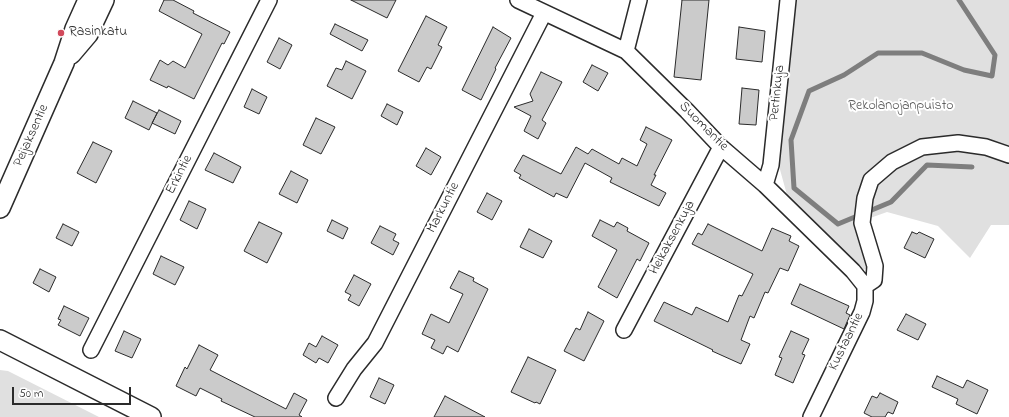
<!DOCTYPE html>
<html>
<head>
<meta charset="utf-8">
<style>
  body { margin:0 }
  #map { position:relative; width:1009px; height:417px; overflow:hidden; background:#fff; font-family:"Indie Flower",sans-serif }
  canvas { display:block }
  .scale { position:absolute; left:12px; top:387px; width:119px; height:18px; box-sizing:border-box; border:2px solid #2b2b2b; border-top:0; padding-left:5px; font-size:12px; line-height:14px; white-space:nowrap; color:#2b2b2b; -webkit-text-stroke:3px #fff; paint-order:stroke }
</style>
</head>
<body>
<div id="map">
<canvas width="1009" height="417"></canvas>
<div class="scale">50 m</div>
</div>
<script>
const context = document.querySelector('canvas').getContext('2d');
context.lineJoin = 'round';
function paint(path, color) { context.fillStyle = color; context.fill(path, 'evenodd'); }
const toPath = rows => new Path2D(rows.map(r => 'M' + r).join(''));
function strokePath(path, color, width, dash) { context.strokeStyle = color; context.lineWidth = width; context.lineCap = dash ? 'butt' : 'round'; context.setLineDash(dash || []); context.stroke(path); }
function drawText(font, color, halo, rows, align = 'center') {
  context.font = font + ' "Indie Flower",sans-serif'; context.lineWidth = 4; context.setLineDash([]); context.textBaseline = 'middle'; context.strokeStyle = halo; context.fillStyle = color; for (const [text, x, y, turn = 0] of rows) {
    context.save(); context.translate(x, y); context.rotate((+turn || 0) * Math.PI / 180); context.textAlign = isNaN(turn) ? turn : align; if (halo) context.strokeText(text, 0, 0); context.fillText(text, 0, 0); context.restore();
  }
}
paint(toPath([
  [793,0,1009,0,1009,225,991,225,970,258,938,226,887,212,859,222,870,267,863,270,787,195,779,166],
  [0,370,8,371,99,417,0,417]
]), '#e0e0e0');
strokePath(toPath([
  [959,0,995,55,992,76,964,70,922,53,878,53,844,75,809,91,791,140,794,188,838,224,891,202,927,165,972,167]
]), '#7e7e7e', 5);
const building = toPath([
  [164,0,173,0,194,11,193,13,230,32,224,44,222,43,194,99,168,86,167,88,150,80,160,60,168,65,173,61,185,68,202,34,159,11,164,0],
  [351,0,396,0,387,18,351,0],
  [682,0,709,0,701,80,674,77,682,0],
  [426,16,447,27,438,45,442,47,431,69,427,67,419,82,398,71,426,16],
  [335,24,368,40,362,51,330,34,335,24],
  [493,27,511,38,495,68,496,69,481,100,462,90,493,27],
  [739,27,765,31,762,62,736,59,739,27],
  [279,38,292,45,280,69,267,62,279,38],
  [346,61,366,71,352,99,327,86,336,68,342,70,346,61],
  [592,65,608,73,598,91,583,82,592,65],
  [541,72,562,82,542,120,546,123,538,139,524,131,531,116,514,107,533,101,530,94,541,72],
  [742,88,759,90,756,125,739,124,742,88],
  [252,89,267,97,259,114,244,107,252,89],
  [133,101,157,113,149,130,125,118,133,101],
  [387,104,403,112,397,125,381,116,387,104],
  [159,110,181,121,175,134,152,123,159,110],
  [316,118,335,127,321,154,303,145,316,118],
  [646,127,672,140,654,175,656,175,651,185,666,193,659,206,610,182,612,178,585,163,567,198,556,193,554,197,519,178,521,175,514,171,523,155,561,174,576,147,588,154,592,149,619,164,622,158,637,166,647,144,640,140,646,127],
  [93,142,112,151,96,183,77,173,93,142],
  [426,148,441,157,431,175,416,166,426,148],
  [214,153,241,167,233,183,205,170,214,153],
  [291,171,308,180,297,203,279,194,291,171],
  [487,193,502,201,492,220,477,212,487,193],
  [189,201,206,209,197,229,180,220,189,201],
  [332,220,348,228,343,239,327,231,332,220],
  [600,220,614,227,617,222,628,228,627,231,649,243,640,261,637,259,617,298,598,287,617,250,592,236,600,220],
  [259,222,282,233,267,263,244,251,259,222],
  [63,224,79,232,72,246,56,238,63,224],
  [708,224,762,251,772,228,791,236,789,241,799,246,788,271,780,268,768,293,765,292,754,318,750,316,741,340,750,344,741,364,712,351,713,350,654,321,664,302,692,315,696,307,728,322,739,295,742,296,753,274,692,244,698,233,702,235,708,224],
  [380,226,396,234,393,240,399,243,393,255,371,243,380,226],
  [529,229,552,241,543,258,520,247,529,229],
  [912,232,917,234,919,232,934,239,925,258,904,248,912,232],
  [161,256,184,267,175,285,153,274,161,256],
  [40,269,56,277,49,292,33,283,40,269],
  [459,271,474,278,473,281,488,289,458,352,447,346,443,354,431,348,435,340,422,334,431,314,449,323,463,294,450,288,459,271],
  [354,275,371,284,359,306,348,300,351,295,345,292,354,275],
  [800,284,849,306,846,313,850,315,844,329,791,304,800,284],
  [64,306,89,318,80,336,58,325,61,320,58,319,64,306],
  [588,312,604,321,584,361,564,351,576,328,580,330,588,312],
  [906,314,926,324,918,340,897,330,906,314],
  [124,331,141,339,132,358,115,351,124,331],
  [791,331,809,339,802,354,805,355,793,383,775,375,782,358,779,357,791,331],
  [322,336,338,345,328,363,319,358,316,363,303,355,309,343,316,347,322,336],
  [199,345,218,355,210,370,286,409,294,393,307,400,299,415,302,417,255,417,221,401,222,399,200,388,196,396,176,386,185,367,187,369,199,345],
  [528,357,556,370,540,404,536,402,535,403,511,392,528,357],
  [937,376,963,388,967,380,988,390,977,414,956,404,958,399,932,387,937,376],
  [379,378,394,385,385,404,370,397,379,378],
  [880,393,898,402,893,414,888,412,885,417,872,417,864,413,872,396,877,398,880,393],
  [445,396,485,417,434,417,445,396]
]);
paint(building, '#cbcbcb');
strokePath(building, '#2b2b2b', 1);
const minor = toPath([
  [518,0,626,51,687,111,721,147,765,185,853,271,865,286],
  [626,51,639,0],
  [765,185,771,165,788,0],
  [865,286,874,280,875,266,862,223,865,198,871,180,892,162,922,147,958,143,986,147,1009,155],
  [624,330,721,147],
  [91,350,269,0],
  [336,398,354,369,375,343,544,13],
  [811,417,862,312,865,301,865,286]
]);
const major = toPath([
  [71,54,88,34,104,0],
  [0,208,64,63,75,29,88,0],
  [0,340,151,417]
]);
strokePath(minor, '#2b2b2b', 18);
strokePath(major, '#2b2b2b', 22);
strokePath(minor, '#fff', 15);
strokePath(major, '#fff', 19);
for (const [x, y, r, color] of [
  [61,33,4,"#d1495b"]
]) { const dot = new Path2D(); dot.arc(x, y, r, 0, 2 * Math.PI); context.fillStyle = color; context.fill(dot); strokePath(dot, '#fff', 1.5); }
drawText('14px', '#2b2b2b', '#fff', [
  ["Rasinkatu",69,33]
], 'left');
drawText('14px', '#2b2b2b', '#fff', [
  ["Pertinkuja",778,93,-84],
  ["Suomantie",703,127,45],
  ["Peijaksentie",32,136,-66],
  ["Erkintie",180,175,-63],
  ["Markuntie",444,208,-63],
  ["Heikaksenkuja",673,238,-62],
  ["Kustaantie",847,342,-64]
]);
drawText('14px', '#585858', '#fff', [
  ["Rekolanojanpuisto",901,107]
]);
</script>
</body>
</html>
